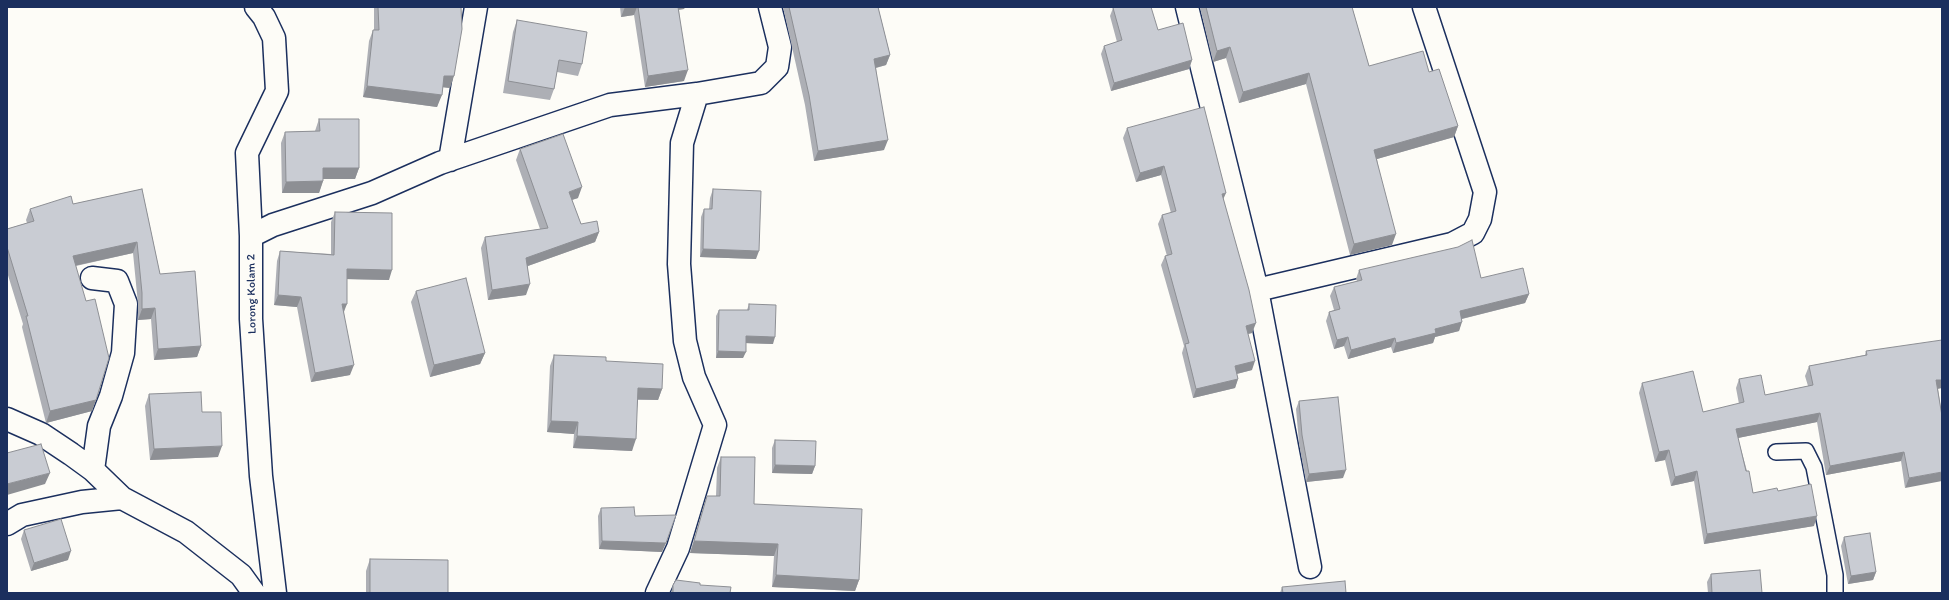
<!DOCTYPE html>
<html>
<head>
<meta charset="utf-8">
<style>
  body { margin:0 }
  #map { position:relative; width:1949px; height:600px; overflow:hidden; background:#fdfcf7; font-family:Itim,sans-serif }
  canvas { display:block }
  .frame { position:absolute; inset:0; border:8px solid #1b2f5e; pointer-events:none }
</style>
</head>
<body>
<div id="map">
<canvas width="1949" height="600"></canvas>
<div class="frame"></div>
</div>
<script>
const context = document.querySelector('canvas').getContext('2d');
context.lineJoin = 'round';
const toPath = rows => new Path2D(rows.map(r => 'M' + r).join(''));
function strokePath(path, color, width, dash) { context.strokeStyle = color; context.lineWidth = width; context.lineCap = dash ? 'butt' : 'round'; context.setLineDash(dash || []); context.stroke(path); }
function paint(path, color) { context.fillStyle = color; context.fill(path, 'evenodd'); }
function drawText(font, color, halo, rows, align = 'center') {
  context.font = font + ' Itim,sans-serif'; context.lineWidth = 4; context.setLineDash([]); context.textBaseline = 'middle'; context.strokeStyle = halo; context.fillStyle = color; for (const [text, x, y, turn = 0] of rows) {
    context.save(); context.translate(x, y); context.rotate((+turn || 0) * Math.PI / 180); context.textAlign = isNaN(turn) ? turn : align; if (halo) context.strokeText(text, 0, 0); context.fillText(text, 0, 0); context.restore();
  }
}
const lane = toPath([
  [1776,452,1806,451,1814,467,1835,575,1835,593]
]);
const street = toPath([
  [256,7,264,17,274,38,277,91,247,153,251,236,251,319,261,476,275,593],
  [1187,7,1257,290,1310,567],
  [450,160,476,7],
  [251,236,273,225,372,193,440,163,610,105,697,94],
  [92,278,117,281,126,304,123,353,111,396,99,426,93,470],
  [1257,290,1452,244,1473,233,1480,219,1485,192,1424,7],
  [7,419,41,434,71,454,93,470,122,498],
  [7,524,22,515,82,502,122,498,186,532,241,575,254,593],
  [657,593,678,548,715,425,694,377,685,341,679,264,682,143,697,94,761,83,777,67,780,47,770,7]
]);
strokePath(lane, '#1b2f5e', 18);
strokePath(street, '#1b2f5e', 25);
strokePath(lane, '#fdfcf7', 15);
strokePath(street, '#fdfcf7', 22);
paint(toPath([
  [374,7,461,7,450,88,443,87,437,107,363,97,369,41,373,30,374,30],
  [620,7,685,7,684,9,679,10,684,81,645,87,634,15,621,17],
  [783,7,878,7,890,55,886,65,876,68,884,150,814,161,805,105],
  [1200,7,1352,7,1369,66,1429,72,1458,126,1454,137,1377,159,1392,245,1350,255,1306,84,1239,103,1226,58,1213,62],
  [1113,8,1192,60,1189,69,1111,91,1101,54,1104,46,1117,42,1110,16],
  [517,20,582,64,578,76,557,72,554,89,550,100,503,93,513,32],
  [319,119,359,168,355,179,323,179,323,181,319,193,282,193,281,143,285,132,315,131],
  [1127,128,1223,200,1252,333,1248,334,1252,370,1237,374,1238,379,1235,388,1193,398,1182,353,1184,346,1161,265,1165,256,1167,256,1158,224,1162,215,1171,213,1161,175,1136,182,1123,138],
  [520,149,578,198,572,200,581,224,599,232,595,242,528,266,526,295,488,300,481,248,485,237,540,229,516,160],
  [142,189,160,274,201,346,197,357,154,360,151,319,138,320,138,304,133,253,76,266,96,400,92,411,46,423,22,327,23,324,7,272,7,229,27,223,26,220,30,209,73,204],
  [713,189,756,259,700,257,701,217,704,209,709,209,710,198],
  [335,212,389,280,347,279,344,313,350,375,311,382,297,307,274,305,277,261,280,251,331,254,331,222],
  [1359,270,1481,278,1529,294,1525,303,1462,319,1459,331,1435,337,1433,343,1393,353,1391,347,1348,359,1344,346,1334,349,1326,321,1329,312,1334,310,1330,296,1334,287,1357,281,1356,279],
  [416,291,485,353,480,364,430,377,411,302],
  [749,304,773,344,746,343,743,358,716,358,716,316,719,310,747,310],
  [1866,351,1938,389,1942,416,1905,488,1901,461,1826,475,1817,422,1738,438,1753,493,1778,491,1814,526,1704,544,1694,481,1671,486,1665,460,1655,462,1639,393,1642,383,1703,412,1739,404,1736,388,1739,379,1765,395,1808,386,1805,376,1809,366,1865,355],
  [554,355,606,361,662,389,658,400,638,400,632,451,573,448,574,434,547,432,550,366],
  [149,394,202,412,218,457,150,460,145,406],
  [1299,401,1343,478,1306,482,1299,443,1296,409],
  [775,440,815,466,812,474,772,473,772,448],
  [721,457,754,504,859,580,855,591,772,587,774,556,690,553,703,508,707,496,716,496,717,468],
  [601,508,635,516,662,552,599,549,598,516],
  [24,530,68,560,31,571,21,539],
  [1844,537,1876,572,1873,580,1848,584,1841,546],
  [370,559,448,593,366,593,366,571],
  [1760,570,1761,593,1708,593,1707,582,1711,574],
  [673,585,700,585,730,593,671,593],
  [1282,587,1346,593,1280,593]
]), '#adafb5');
paint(toPath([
  [625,7,637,7,634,15,621,17],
  [675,7,685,7,684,9,673,10],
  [1230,47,1226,58,1213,62,1217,51],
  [890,55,886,65,871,69,874,59],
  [1192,60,1189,69,1111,91,1114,83],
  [688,70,684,81,645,87,648,76],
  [1309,73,1306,84,1239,103,1243,92],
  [444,76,454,76,450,88,440,87],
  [367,86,442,95,437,107,363,97],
  [1458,126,1454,137,1370,161,1374,150],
  [888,140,884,150,814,161,818,151],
  [1164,166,1161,175,1136,182,1140,173],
  [323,168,359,168,355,179,319,179],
  [323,181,319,193,282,193,286,182],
  [582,187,578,198,565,202,569,192],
  [1226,193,1222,202,1222,194],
  [599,232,595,242,522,268,526,258],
  [1396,234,1392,245,1350,255,1354,244],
  [137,242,133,253,69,267,73,256],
  [703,249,759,251,756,259,700,257],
  [347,269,392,270,389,280,343,279],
  [530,284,526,295,488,300,492,290],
  [1529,294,1525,303,1457,320,1460,311],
  [278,295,301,297,297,307,274,305],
  [342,304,347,304,343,314],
  [155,308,151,319,138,320,142,309],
  [1462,322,1459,331,1435,337,1433,343,1393,353,1396,343,1435,329],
  [1256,323,1252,333,1243,335,1246,326],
  [746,336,775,337,773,344,743,343],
  [1348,337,1344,346,1334,349,1337,340],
  [1395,338,1391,347,1348,359,1351,350],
  [201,346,197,357,154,360,158,349],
  [718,351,746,352,743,358,716,358],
  [485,353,480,364,430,377,434,365],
  [1255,361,1252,370,1232,375,1235,366],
  [354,365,350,375,311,382,315,373],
  [1238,379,1235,388,1193,398,1196,389],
  [1936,380,1942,380,1942,388,1933,390],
  [638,388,662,389,658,400,634,399],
  [96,400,92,411,46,423,50,411],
  [1820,413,1817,422,1733,439,1736,429],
  [551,421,578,422,574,434,547,432],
  [577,436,636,439,632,451,573,448],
  [222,446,218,457,150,460,154,449],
  [1669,450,1665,460,1655,462,1659,452],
  [1904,452,1901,461,1826,475,1830,466],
  [775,465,815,466,812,474,772,473],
  [1346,470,1343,478,1306,482,1309,474],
  [1697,471,1694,481,1671,486,1675,477],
  [1942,472,1942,481,1905,488,1909,478],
  [50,473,45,484,7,495,7,484],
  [1817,516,1814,526,1704,544,1707,534],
  [602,541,666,543,662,552,599,549],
  [694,541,778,544,774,556,690,553],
  [71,551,68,560,31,571,34,563],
  [1876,572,1873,580,1848,584,1851,576],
  [776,575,859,580,855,591,772,587]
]), '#8d8f94');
const building = toPath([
  [378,7,461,7,462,29,454,76,444,76,442,95,367,86,373,30,379,30,378,7],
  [638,7,678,7,688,70,648,76,638,7],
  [789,7,878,7,890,55,874,59,888,140,818,151,809,95,789,7],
  [1115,7,1151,7,1158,30,1183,23,1192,60,1114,83,1104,46,1122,40,1113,8,1115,7],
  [1206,7,1352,7,1369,66,1423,51,1429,72,1439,69,1458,126,1374,150,1396,234,1354,244,1309,73,1243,92,1230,47,1217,51,1206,7],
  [517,20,587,32,582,64,559,60,554,89,508,81,517,20],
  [1204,107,1226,193,1222,194,1249,290,1256,323,1246,326,1255,361,1235,366,1238,379,1196,389,1185,344,1189,343,1165,256,1172,254,1162,215,1176,211,1164,166,1140,173,1127,128,1204,107],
  [319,119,359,119,359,168,323,168,323,181,286,182,285,132,320,131,319,119],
  [563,134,582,187,569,192,581,224,597,221,599,232,526,258,530,284,492,290,485,237,548,228,520,149,563,134],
  [142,189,160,274,195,271,201,346,158,349,155,308,142,309,142,293,137,242,73,256,86,301,95,299,109,358,96,400,50,411,26,316,28,316,7,247,7,229,34,221,30,209,71,196,73,204,142,189],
  [713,189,761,191,759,251,703,249,704,209,712,209,713,189],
  [335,212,392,213,392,270,347,269,347,304,342,304,354,365,315,373,301,297,278,295,280,251,334,255,335,212],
  [1472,240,1481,278,1523,268,1529,294,1460,311,1462,322,1435,329,1436,333,1396,343,1395,338,1351,350,1348,337,1337,340,1329,312,1340,309,1334,287,1362,280,1359,270,1458,247,1472,240],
  [466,278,485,353,434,365,416,291,466,278],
  [749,304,776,305,775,337,746,336,746,352,718,351,719,310,749,310,749,304],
  [1942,340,1942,380,1936,380,1942,416,1942,472,1909,478,1904,452,1830,466,1820,413,1736,429,1746,471,1749,471,1753,493,1777,488,1778,491,1811,484,1817,516,1707,534,1697,471,1675,477,1669,450,1659,452,1642,383,1693,371,1703,412,1744,402,1739,379,1761,375,1765,395,1813,385,1809,366,1867,355,1866,351,1942,340],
  [554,355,606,357,606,361,663,364,662,389,638,388,636,439,577,436,578,422,551,421,554,355],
  [201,392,202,412,221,412,222,446,154,449,149,394,201,392],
  [1338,397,1346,470,1309,474,1302,435,1299,401,1338,397],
  [775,440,816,441,815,466,775,465,775,440],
  [41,444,50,473,7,484,7,453,41,444],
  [721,457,755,457,754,504,862,509,859,580,776,575,778,544,694,541,707,496,720,496,721,457],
  [634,507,635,516,676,515,666,543,602,541,601,508,634,507],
  [61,519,71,551,34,563,24,530,61,519],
  [1870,533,1876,572,1851,576,1844,537,1870,533],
  [370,559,448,560,448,593,370,593,370,559],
  [1760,570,1762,593,1712,593,1711,574,1760,570],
  [676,580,700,583,700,585,731,587,730,593,673,593,673,585,676,580],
  [1345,581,1346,593,1283,593,1282,587,1345,581]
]);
paint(building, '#c9ccd3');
strokePath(building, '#8d8f94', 1);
drawText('12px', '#1b2f5e', '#fdfcf7', [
  ["Lorong Kolam 2",252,294,-91]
]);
</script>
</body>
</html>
